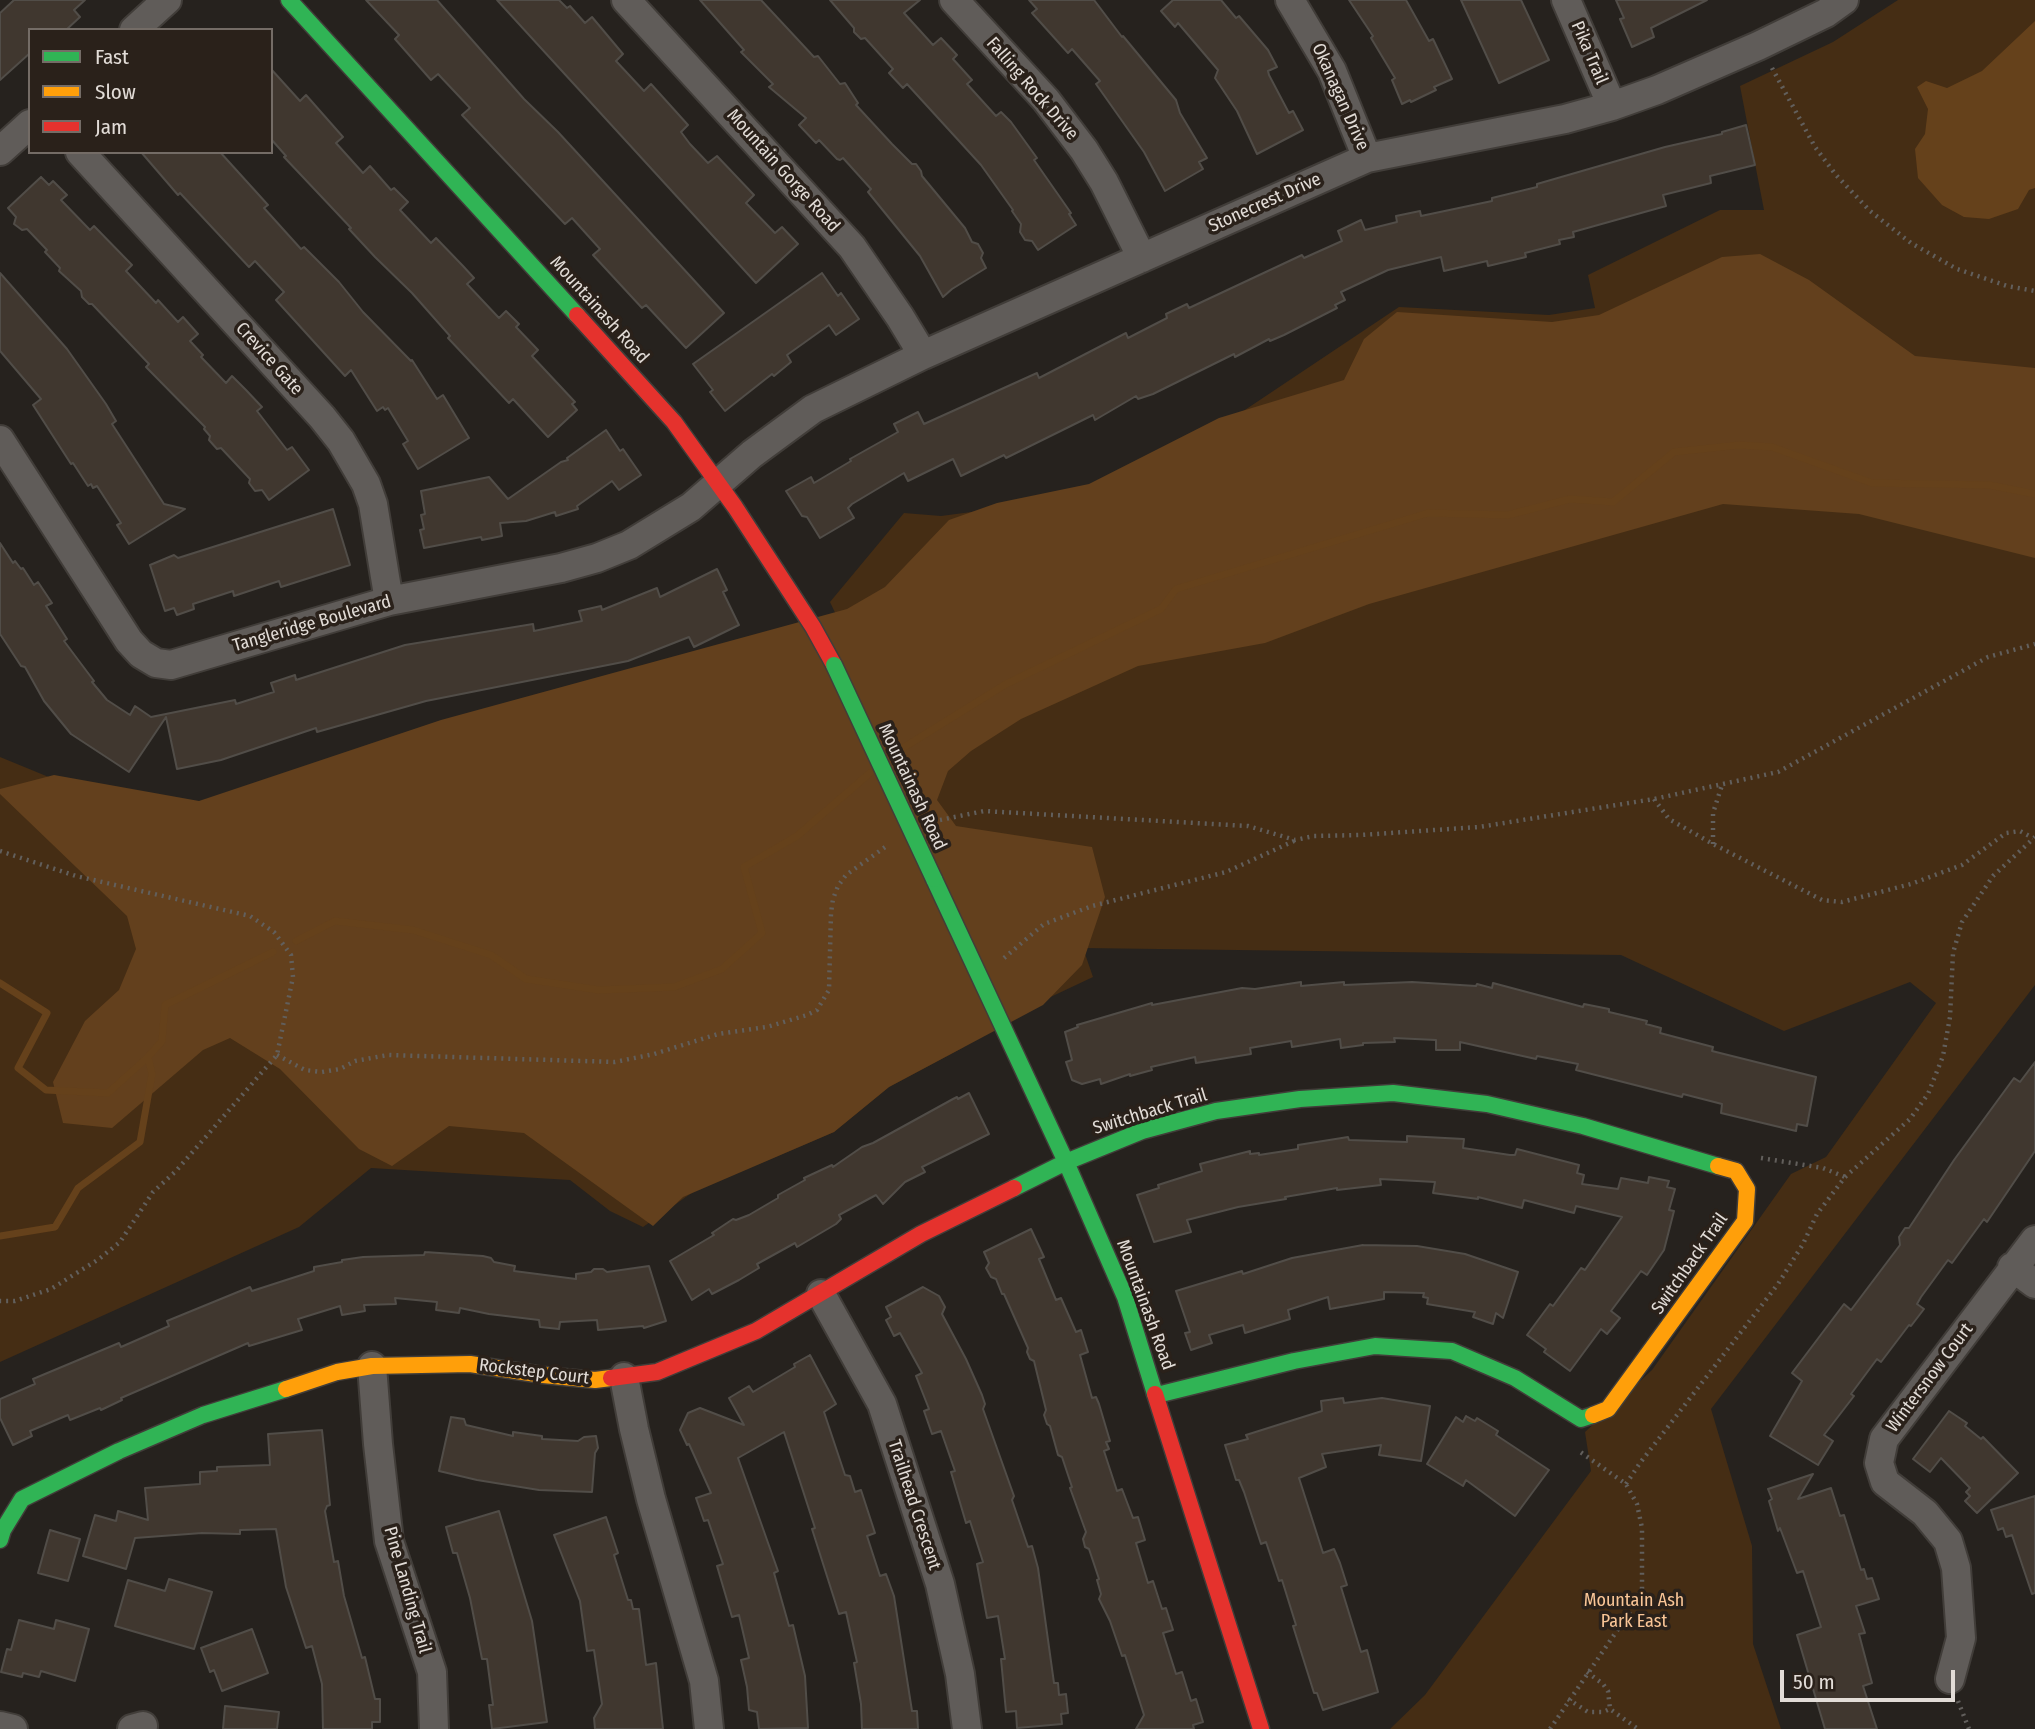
<!DOCTYPE html>
<html>
<head>
<meta charset="utf-8">
<style>
  body { margin:0 }
  #map { position:relative; width:2035px; height:1729px; overflow:hidden; background:#26221e; font-family:"Fira Sans Condensed",sans-serif }
  canvas { display:block }
  .legend { position:absolute; left:28px; top:28px; width:245px; height:126px; box-sizing:border-box; background:#2a211a; border:2px solid #746c66; margin:0; padding:9px 12px; list-style:none; font-size:21px; color:#e2dcd7 }
  .legend li { display:flex; align-items:center; gap:14px; height:35px }
  .legend b { width:35px; border:2px solid #746c66 }
  .scale { position:absolute; left:1780px; top:1670px; width:175px; height:32px; box-sizing:border-box; border:4px solid #e2dcd7; border-top:0; padding-left:9px; font-size:21px; line-height:24px; white-space:nowrap; color:#e2dcd7; -webkit-text-stroke:5px #2a211a; paint-order:stroke }
</style>
</head>
<body>
<div id="map">
<canvas width="2035" height="1729"></canvas>
<ul class="legend">
<li><b style="height:9px;background:#30b455"></b>Fast</li>
<li><b style="height:9px;background:#ff9f0a"></b>Slow</li>
<li><b style="height:9px;background:#e5322d"></b>Jam</li>
</ul>
<div class="scale">50 m</div>
</div>
<script>
const context = document.querySelector('canvas').getContext('2d');
context.lineJoin = 'round';
function paint(path, color) { context.fillStyle = color; context.fill(path, 'evenodd'); }
const toPath = rows => new Path2D(rows.map(r => 'M' + r).join(''));
function strokePath(path, color, width, dash) { context.strokeStyle = color; context.lineWidth = width; context.lineCap = dash ? 'butt' : 'round'; context.setLineDash(dash || []); context.stroke(path); }
function drawText(font, color, halo, rows, align = 'center') {
  context.font = font + ' "Fira Sans Condensed",sans-serif'; context.lineWidth = 7; context.setLineDash([]); context.textBaseline = 'middle'; context.strokeStyle = halo; context.fillStyle = color; for (const [text, x, y, turn = 0] of rows) {
    context.save(); context.translate(x, y); context.rotate((+turn || 0) * Math.PI / 180); context.textAlign = isNaN(turn) ? turn : align; if (halo) context.strokeText(text, 0, 0); context.fillText(text, 0, 0); context.restore();
  }
}
paint(toPath([
  [1898,0,2035,0,2035,985,1711,1409,1752,1546,1753,1644,1781,1729,1390,1729,1425,1695,1591,1471,1585,1432,1652,1370,1791,1174,1826,1157,1936,1003,1910,982,1784,1031,1621,955,1083,948,1093,977,1023,1010,830,602,904,513,941,516,1115,493,1170,460,1399,307,1549,315,1595,308,1588,275,1720,210,1764,210,1740,86,1833,42],
  [0,757,146,817,964,1047,889,1087,834,1132,693,1192,643,1227,610,1211,570,1180,371,1168,299,1227,0,1362]
]), '#452d14');
paint(toPath([
  [1760,254,1809,280,1915,356,2035,368,2035,558,1859,514,1723,504,1369,604,1265,643,1138,666,1021,719,971,751,948,771,937,800,956,826,1092,847,1105,897,1082,965,1043,1005,889,1087,834,1132,683,1197,653,1226,524,1133,449,1126,392,1166,359,1149,280,1069,230,1038,203,1050,112,1128,63,1123,53,1082,85,1021,119,990,136,949,127,916,0,794,0,789,54,775,199,801,441,720,847,609,885,587,949,520,997,503,1089,484,1219,418,1344,380,1364,339,1397,312,1552,322,1599,315,1722,257]
]), '#63401d');
paint(toPath([
  [2035,21,2035,188,2029,190,2018,209,1989,219,1964,217,1942,205,1918,178,1915,149,1925,134,1928,109,1917,87,1926,81,1947,88,1982,71]
]), '#65411b');
strokePath(toPath([
  [890,756,1006,684,1161,609,1176,589,1428,513,1508,515,1570,499,1613,502,1674,452,1739,445,1772,447,1872,483,1989,485,2035,494],
  [296,941,335,921,413,930,491,955,526,979,599,990,674,987,722,969,762,933,744,867,797,836,870,773],
  [0,983,47,1013,18,1068,46,1090,108,1093,148,1057,162,1041,165,1005,273,952],
  [0,1236,55,1227,78,1188,140,1142,152,1074,148,1057]
]), '#65411b', 7);
const building = toPath([
  [14,0,85,0,74,10,80,17,66,30,30,30,30,53,0,80,0,13,14,0],
  [366,0,437,0,524,99,558,132,724,313,686,348,646,305,642,308,593,255,600,249,572,218,565,224,478,132,462,115,470,108,438,74,431,80,395,39,399,35,366,0],
  [497,0,559,0,567,8,570,6,585,23,592,17,623,54,616,61,644,91,651,84,688,125,681,132,690,144,708,163,717,156,754,195,746,203,775,233,782,227,798,244,756,283,497,0],
  [700,0,761,0,814,57,818,56,840,84,845,83,858,103,856,105,892,144,912,164,916,164,921,171,922,176,965,228,972,242,978,244,983,253,981,258,986,268,952,289,943,297,920,256,868,192,871,189,843,158,840,160,837,159,819,140,816,143,799,125,806,118,769,87,773,84,741,52,744,50,700,0],
  [830,0,920,0,904,13,933,45,941,38,957,55,953,59,972,80,967,84,996,116,1001,112,1011,122,1037,158,1034,160,1071,213,1069,214,1076,225,1038,250,1032,241,1025,240,1020,232,1021,224,1012,211,1013,210,981,165,907,84,903,88,889,73,893,69,865,38,861,39,854,32,854,28,830,0],
  [1029,0,1094,0,1122,37,1123,36,1176,100,1180,113,1207,158,1199,162,1203,169,1165,191,1144,152,1096,84,1100,81,1072,49,1068,53,1032,13,1037,9,1029,0],
  [1173,0,1221,0,1236,18,1239,16,1268,50,1277,67,1268,71,1269,75,1289,113,1293,111,1303,130,1257,154,1237,111,1215,78,1218,70,1178,23,1175,27,1161,11,1173,0],
  [1349,0,1406,0,1429,41,1433,39,1452,79,1434,87,1436,90,1411,102,1410,100,1402,104,1392,80,1395,78,1371,38,1373,36,1349,0],
  [1461,0,1521,0,1549,60,1499,83,1461,0],
  [1616,0,1707,0,1651,28,1654,37,1632,47,1620,19,1624,18,1616,0],
  [271,69,300,101,306,95,343,137,336,143,363,173,370,166,391,190,394,188,408,202,400,210,431,243,436,238,463,266,474,278,467,284,499,318,506,311,519,324,516,327,538,350,532,356,575,402,572,404,577,410,548,437,513,399,509,403,448,338,450,336,412,293,375,257,349,229,351,228,284,157,286,156,271,139,271,69],
  [1746,125,1755,165,1710,176,1711,183,1663,195,1666,206,1573,232,1574,237,1559,240,1560,244,1525,253,1526,257,1488,266,1487,261,1444,271,1441,257,1388,270,1341,292,1345,300,1335,305,1337,308,1284,335,1270,341,1269,339,1235,357,1234,354,1153,394,1138,399,1136,396,1095,420,1093,415,1006,458,1004,455,961,476,953,459,908,481,904,473,852,504,848,508,854,518,820,538,807,517,802,516,786,491,811,477,814,483,851,461,850,459,898,432,894,424,918,412,924,424,1037,373,1039,378,1126,333,1128,338,1167,318,1166,314,1187,304,1189,308,1302,255,1304,258,1342,241,1338,231,1361,220,1365,230,1397,222,1396,216,1420,211,1421,216,1492,201,1492,198,1537,187,1537,184,1665,147,1722,134,1722,132,1746,125],
  [141,152,220,152,268,205,264,208,301,249,304,247,339,282,363,312,411,361,412,360,437,399,443,395,469,438,418,469,403,444,408,441,388,408,385,410,383,407,377,411,351,370,345,376,276,300,284,292,255,261,249,267,180,193,178,195,141,152],
  [41,177,49,185,53,181,67,195,61,200,90,230,94,226,132,265,126,271,156,303,158,300,178,322,183,317,198,334,190,341,203,355,201,357,226,383,232,376,246,390,262,407,257,411,287,450,292,447,309,470,269,500,262,490,255,491,249,483,250,479,221,448,217,449,209,440,210,436,204,429,205,427,146,367,149,364,92,304,89,304,82,297,81,291,59,271,60,268,45,252,47,250,27,229,22,230,14,224,16,217,8,208,41,177],
  [0,273,67,349,106,404,116,421,112,424,164,504,185,509,129,544,117,525,121,523,97,486,93,488,91,484,88,486,73,463,71,464,33,405,41,399,0,351,0,273],
  [822,273,838,296,841,293,859,319,836,335,829,325,787,355,791,362,774,376,772,374,725,411,710,392,713,390,693,364,822,273],
  [606,430,620,451,623,449,641,475,619,490,612,481,577,506,578,509,556,516,555,512,526,521,500,523,502,536,482,540,481,537,424,548,420,530,424,529,421,515,425,514,421,491,489,477,508,499,561,462,568,460,567,458,606,430],
  [333,509,350,565,281,587,279,581,234,596,233,591,193,604,194,609,177,615,174,608,165,611,150,565,174,555,178,558,333,509],
  [0,543,13,563,15,561,21,569,23,568,34,585,38,582,52,603,46,606,67,639,64,641,94,681,92,682,107,700,130,715,135,706,151,717,235,700,236,704,274,692,271,683,295,675,296,680,405,645,533,624,534,631,582,621,579,611,601,606,602,610,657,588,660,597,717,569,727,590,723,592,739,625,694,647,689,637,628,661,426,701,317,732,316,728,221,760,177,769,166,717,129,772,71,734,44,701,25,667,21,666,0,634,0,543],
  [1301,982,1301,986,1344,982,1344,985,1412,982,1476,986,1477,984,1492,988,1493,983,1583,1007,1584,1004,1609,1009,1609,1012,1647,1021,1646,1024,1661,1028,1660,1033,1713,1047,1712,1051,1816,1077,1807,1126,1797,1124,1796,1131,1721,1113,1722,1104,1683,1094,1682,1097,1576,1070,1578,1064,1537,1056,1536,1059,1460,1042,1460,1050,1436,1050,1436,1040,1394,1038,1395,1042,1363,1043,1363,1045,1341,1048,1340,1039,1292,1047,1291,1041,1250,1048,1251,1054,1196,1063,1195,1057,1151,1067,1152,1070,1130,1076,1130,1074,1101,1084,1100,1079,1082,1084,1072,1080,1066,1062,1072,1060,1065,1032,1078,1027,1077,1025,1152,1003,1152,1005,1242,988,1255,989,1301,982],
  [2035,1062,2035,1151,1987,1222,1984,1219,1952,1263,1948,1260,1921,1297,1917,1304,1924,1309,1911,1326,1909,1325,1881,1362,1877,1359,1851,1394,1854,1396,1824,1435,1833,1441,1818,1465,1770,1436,1802,1381,1792,1373,1844,1304,1851,1310,1900,1245,1899,1237,1905,1228,1909,1228,1954,1160,2014,1078,2020,1082,2035,1062],
  [969,1093,989,1134,922,1167,925,1172,905,1182,883,1204,876,1195,839,1215,841,1219,836,1224,797,1247,795,1243,757,1264,759,1268,739,1280,712,1294,709,1289,692,1300,670,1261,714,1235,712,1233,733,1219,736,1220,749,1215,778,1198,778,1195,805,1180,804,1178,832,1165,833,1167,862,1147,873,1143,953,1099,957,1097,958,1099,969,1093],
  [1407,1136,1464,1139,1463,1148,1510,1155,1515,1155,1517,1149,1579,1165,1577,1173,1584,1175,1582,1184,1618,1189,1621,1178,1648,1183,1649,1177,1669,1181,1667,1187,1675,1189,1669,1210,1674,1211,1664,1250,1647,1275,1641,1271,1611,1311,1620,1318,1607,1334,1601,1329,1570,1371,1544,1352,1546,1349,1527,1335,1550,1304,1553,1306,1581,1268,1585,1270,1622,1217,1576,1206,1574,1213,1524,1200,1522,1208,1478,1197,1478,1199,1433,1193,1435,1182,1380,1179,1381,1185,1337,1190,1337,1188,1285,1197,1286,1199,1238,1207,1187,1220,1191,1232,1154,1242,1137,1195,1159,1188,1158,1185,1202,1171,1200,1164,1250,1151,1250,1154,1259,1153,1259,1155,1298,1149,1298,1145,1348,1137,1349,1140,1407,1142,1407,1136],
  [1031,1229,1044,1257,1039,1259,1056,1300,1061,1298,1076,1332,1081,1330,1088,1352,1080,1355,1092,1398,1096,1397,1099,1404,1110,1441,1106,1442,1109,1449,1104,1451,1117,1491,1122,1489,1133,1518,1138,1517,1145,1540,1136,1543,1148,1583,1153,1581,1162,1609,1166,1608,1173,1630,1163,1633,1176,1674,1182,1672,1191,1701,1196,1699,1203,1722,1193,1725,1194,1729,1136,1729,1144,1715,1125,1655,1122,1656,1110,1621,1099,1599,1101,1594,1097,1580,1099,1579,1089,1549,1085,1547,1083,1539,1086,1532,1070,1488,1072,1487,1062,1457,1058,1455,1050,1426,1047,1424,1044,1415,1046,1410,1034,1361,1030,1359,1027,1352,1028,1348,1004,1294,1002,1294,996,1279,991,1277,986,1268,989,1263,984,1252,1031,1229],
  [1363,1245,1417,1246,1465,1254,1518,1272,1503,1318,1496,1313,1493,1324,1473,1317,1475,1312,1427,1304,1428,1298,1423,1297,1424,1293,1384,1292,1384,1299,1330,1309,1328,1297,1288,1310,1290,1319,1245,1333,1243,1325,1209,1335,1212,1343,1191,1350,1185,1333,1190,1332,1176,1291,1242,1271,1243,1274,1292,1258,1363,1245],
  [425,1252,483,1256,491,1258,494,1262,515,1266,514,1271,576,1279,576,1274,591,1272,594,1269,603,1269,607,1272,649,1266,666,1321,644,1328,643,1326,598,1330,597,1320,560,1322,559,1329,540,1327,539,1320,489,1314,460,1308,459,1313,436,1310,437,1302,395,1298,396,1304,364,1305,365,1311,342,1315,340,1306,298,1319,302,1330,249,1346,248,1343,121,1398,122,1400,101,1410,100,1408,70,1420,68,1415,30,1431,32,1436,13,1445,0,1418,0,1399,35,1384,33,1379,119,1343,121,1347,169,1326,167,1321,250,1287,252,1291,314,1271,314,1267,342,1262,342,1260,363,1257,424,1255,425,1252],
  [923,1287,939,1296,945,1307,942,1314,966,1359,982,1395,985,1404,983,1409,1014,1496,1012,1500,1028,1547,1032,1546,1038,1568,1054,1683,1058,1683,1059,1695,1066,1694,1068,1713,1061,1714,1062,1724,1017,1728,1016,1711,1006,1712,1001,1659,1005,1659,998,1616,987,1618,977,1564,983,1562,970,1521,966,1523,951,1472,955,1471,941,1431,932,1434,924,1411,929,1409,916,1376,922,1373,900,1333,894,1336,886,1320,891,1317,886,1307,923,1287],
  [810,1355,836,1404,824,1412,845,1475,850,1476,855,1492,861,1490,875,1533,867,1536,880,1576,886,1574,894,1596,912,1711,917,1711,918,1729,862,1729,861,1704,854,1663,857,1662,846,1612,839,1614,812,1529,815,1528,784,1432,738,1458,778,1571,774,1573,789,1626,793,1625,805,1676,808,1728,759,1729,757,1712,749,1710,747,1687,741,1660,749,1658,739,1615,732,1617,717,1566,723,1564,708,1520,704,1521,696,1498,711,1493,689,1444,687,1445,680,1430,688,1413,700,1408,744,1425,729,1398,749,1386,753,1392,795,1367,794,1364,810,1355],
  [1343,1398,1344,1403,1382,1398,1430,1406,1421,1461,1379,1455,1381,1445,1322,1454,1326,1467,1299,1478,1323,1553,1334,1549,1340,1563,1347,1585,1341,1587,1361,1652,1367,1650,1378,1692,1323,1710,1317,1693,1314,1693,1293,1626,1296,1625,1282,1580,1279,1581,1266,1542,1261,1544,1244,1492,1239,1480,1236,1480,1225,1445,1248,1439,1246,1435,1322,1411,1321,1401,1343,1398],
  [1949,1411,1967,1423,1965,1426,1981,1439,1983,1437,2018,1473,1977,1513,1965,1501,1970,1496,1966,1492,1970,1488,1941,1458,1930,1472,1913,1459,1949,1411],
  [1466,1416,1475,1421,1477,1418,1498,1431,1496,1435,1549,1470,1515,1516,1466,1480,1463,1486,1427,1464,1456,1417,1463,1422,1466,1416],
  [451,1417,464,1419,466,1425,513,1436,513,1432,542,1436,542,1439,578,1441,584,1437,596,1436,598,1448,595,1453,592,1492,539,1490,477,1480,439,1471,451,1417],
  [322,1430,330,1505,327,1506,325,1511,334,1562,338,1561,344,1596,362,1658,365,1657,375,1699,380,1699,380,1722,372,1722,372,1729,323,1729,322,1684,312,1646,306,1648,286,1587,276,1529,240,1530,240,1534,202,1533,135,1538,126,1569,83,1556,95,1515,116,1521,118,1511,148,1520,145,1488,200,1484,200,1472,217,1471,217,1467,270,1465,268,1434,322,1430],
  [1813,1474,1798,1499,1831,1488,1840,1516,1844,1515,1861,1570,1864,1569,1867,1579,1872,1578,1879,1599,1856,1606,1865,1633,1859,1634,1872,1683,1863,1686,1877,1729,1825,1729,1797,1635,1821,1627,1803,1571,1797,1573,1780,1528,1778,1531,1769,1501,1772,1499,1768,1489,1813,1474],
  [2035,1496,2035,1593,2032,1594,2012,1535,2006,1537,2003,1528,1998,1530,1991,1510,2035,1496],
  [499,1511,532,1621,547,1722,492,1729,489,1705,493,1705,487,1659,482,1659,470,1598,457,1553,453,1553,446,1527,499,1511],
  [606,1517,618,1553,614,1555,628,1600,631,1600,633,1609,639,1609,646,1665,656,1663,663,1729,595,1729,594,1718,602,1704,594,1650,587,1651,580,1601,554,1535,606,1517],
  [50,1530,80,1539,68,1581,38,1573,50,1530],
  [169,1579,212,1592,194,1649,115,1626,128,1580,165,1591,169,1579],
  [19,1620,54,1629,56,1620,89,1629,75,1681,41,1671,39,1677,23,1673,22,1677,1,1672,7,1649,11,1650,19,1620],
  [252,1629,268,1673,222,1691,214,1670,210,1672,201,1648,252,1629],
  [225,1706,279,1712,277,1729,223,1729,225,1706]
]);
paint(building, '#40372f');
strokePath(building, '#514d48', 2);
const street = toPath([
  [626,0,852,247,900,317,923,355],
  [954,0,1046,100,1084,150,1104,182,1142,258],
  [1290,0,1332,71,1367,158],
  [1566,0,1612,106],
  [134,30,167,0],
  [0,151,30,124],
  [80,152,322,417,341,441,366,484,373,504,389,601],
  [0,440,129,641,141,654,156,663,171,665,389,601,561,568,597,558,629,545,691,507,752,454,813,409,923,355,1367,158,1565,119,1612,106,1657,90,1758,46,1826,13,1844,0],
  [2012,1267,2035,1284],
  [821,1294,882,1404,940,1584,960,1674,967,1729],
  [372,1366,378,1444,389,1541,432,1672,434,1729],
  [624,1377,634,1429,651,1499,704,1681,709,1729],
  [1950,1679,1961,1638,1956,1568,1948,1541,1925,1513,1885,1482,1879,1463,1884,1439,2035,1240],
  [0,1726,13,1729],
  [132,1729,143,1726]
]);
const fast = toPath([
  [289,0,577,315],
  [934,879,1066,1162,1125,1297,1155,1394],
  [1014,1188,1066,1162,1142,1131,1216,1111,1300,1099,1393,1093,1487,1104,1583,1126,1718,1166],
  [1157,1395,1294,1361,1375,1346,1452,1351,1515,1378,1581,1419,1593,1415],
  [0,1540,3,1530,22,1499,119,1451,203,1415,286,1389]
]);
const slow = toPath([
  [286,1389,337,1372,372,1366,470,1364,543,1375,595,1380,611,1378],
  [1593,1415,1608,1409,1745,1221,1747,1189,1736,1171,1718,1166]
]);
const jam = toPath([
  [577,315,674,422,735,507,813,627,834,665],
  [611,1378,657,1372,756,1331,921,1234,1014,1188],
  [1155,1394,1261,1729]
]);
strokePath(street, '#413d39', 32);
strokePath(fast, '#413d39', 19);
strokePath(slow, '#413d39', 19);
strokePath(jam, '#413d39', 19);
strokePath(toPath([
  [1772,68,1815,147,1836,175,1870,211,1911,243,1957,269,2007,286,2035,291],
  [1654,799,1669,819,1713,844,1822,900,1842,902,1911,884,1962,865,2006,833,2020,831,2033,838],
  [940,820,984,811,1248,826,1295,840,1314,836,1361,835,1479,827,1654,799,1778,772,1988,657,2035,644],
  [1713,844,1713,813,1722,785],
  [0,851,76,876,250,916,274,932,291,955,293,977,277,1055,176,1171,153,1192,120,1242,99,1259,51,1289,15,1301,0,1301],
  [1004,958,1044,924,1092,906,1226,872,1294,841],
  [277,1055,305,1070,322,1072,340,1069,355,1061,388,1055,615,1062,654,1054,718,1034,767,1027,807,1015,817,1010,829,990,831,913,833,899,838,886,846,875,888,845],
  [1761,1158,1823,1168,1845,1177],
  [1626,1484,1640,1463,1778,1284,1803,1244,1817,1214,1845,1177,1910,1119,1928,1094,1943,1056,1950,1017,1953,953,1962,922,1993,876,2035,837],
  [1587,1672,1603,1684,1608,1691,1610,1709,1638,1729],
  [1568,1699,1588,1712,1603,1712,1610,1709],
  [1958,1701,1969,1729],
  [1550,1729,1629,1613,1642,1589,1642,1528,1637,1504,1626,1484,1579,1451]
]), '#625f5c', 4.5, [2, 5]);
strokePath(street, '#605c59', 28);
strokePath(fast, '#30b455', 16);
strokePath(slow, '#ff9f0a', 16);
strokePath(jam, '#e5322d', 16);
const fastBridge = toPath([
  [834,665,934,879]
]);
strokePath(fastBridge, '#413d39', 19, []);
strokePath(fastBridge, '#30b455', 16);
drawText('18px', '#e2dcd7', '#2a211a', [
  ["Pika Trail",1589,53,67],
  ["Falling Rock Drive",1032,89,49],
  ["Okanagan Drive",1340,97,66],
  ["Mountain Gorge Road",783,171,48],
  ["Stonecrest Drive",1265,203,-24],
  ["Mountainash Road",599,310,48],
  ["Crevice Gate",269,359,48],
  ["Tangleridge Boulevard",312,624,-16],
  ["Mountainash Road",912,787,65],
  ["Switchback Trail",1150,1112,-17],
  ["Switchback Trail",1690,1264,-55],
  ["Mountainash Road",1145,1305,70],
  ["Rockstep Court",534,1372,7],
  ["Wintersnow Court",1930,1378,-53],
  ["Trailhead Crescent",914,1505,72],
  ["Pine Landing Trail",407,1590,74]
]);
drawText('18px', '#fac697', '#2a211a', [
  ["Mountain Ash",1634,1601],
  ["Park East",1634,1622]
]);
</script>
</body>
</html>
